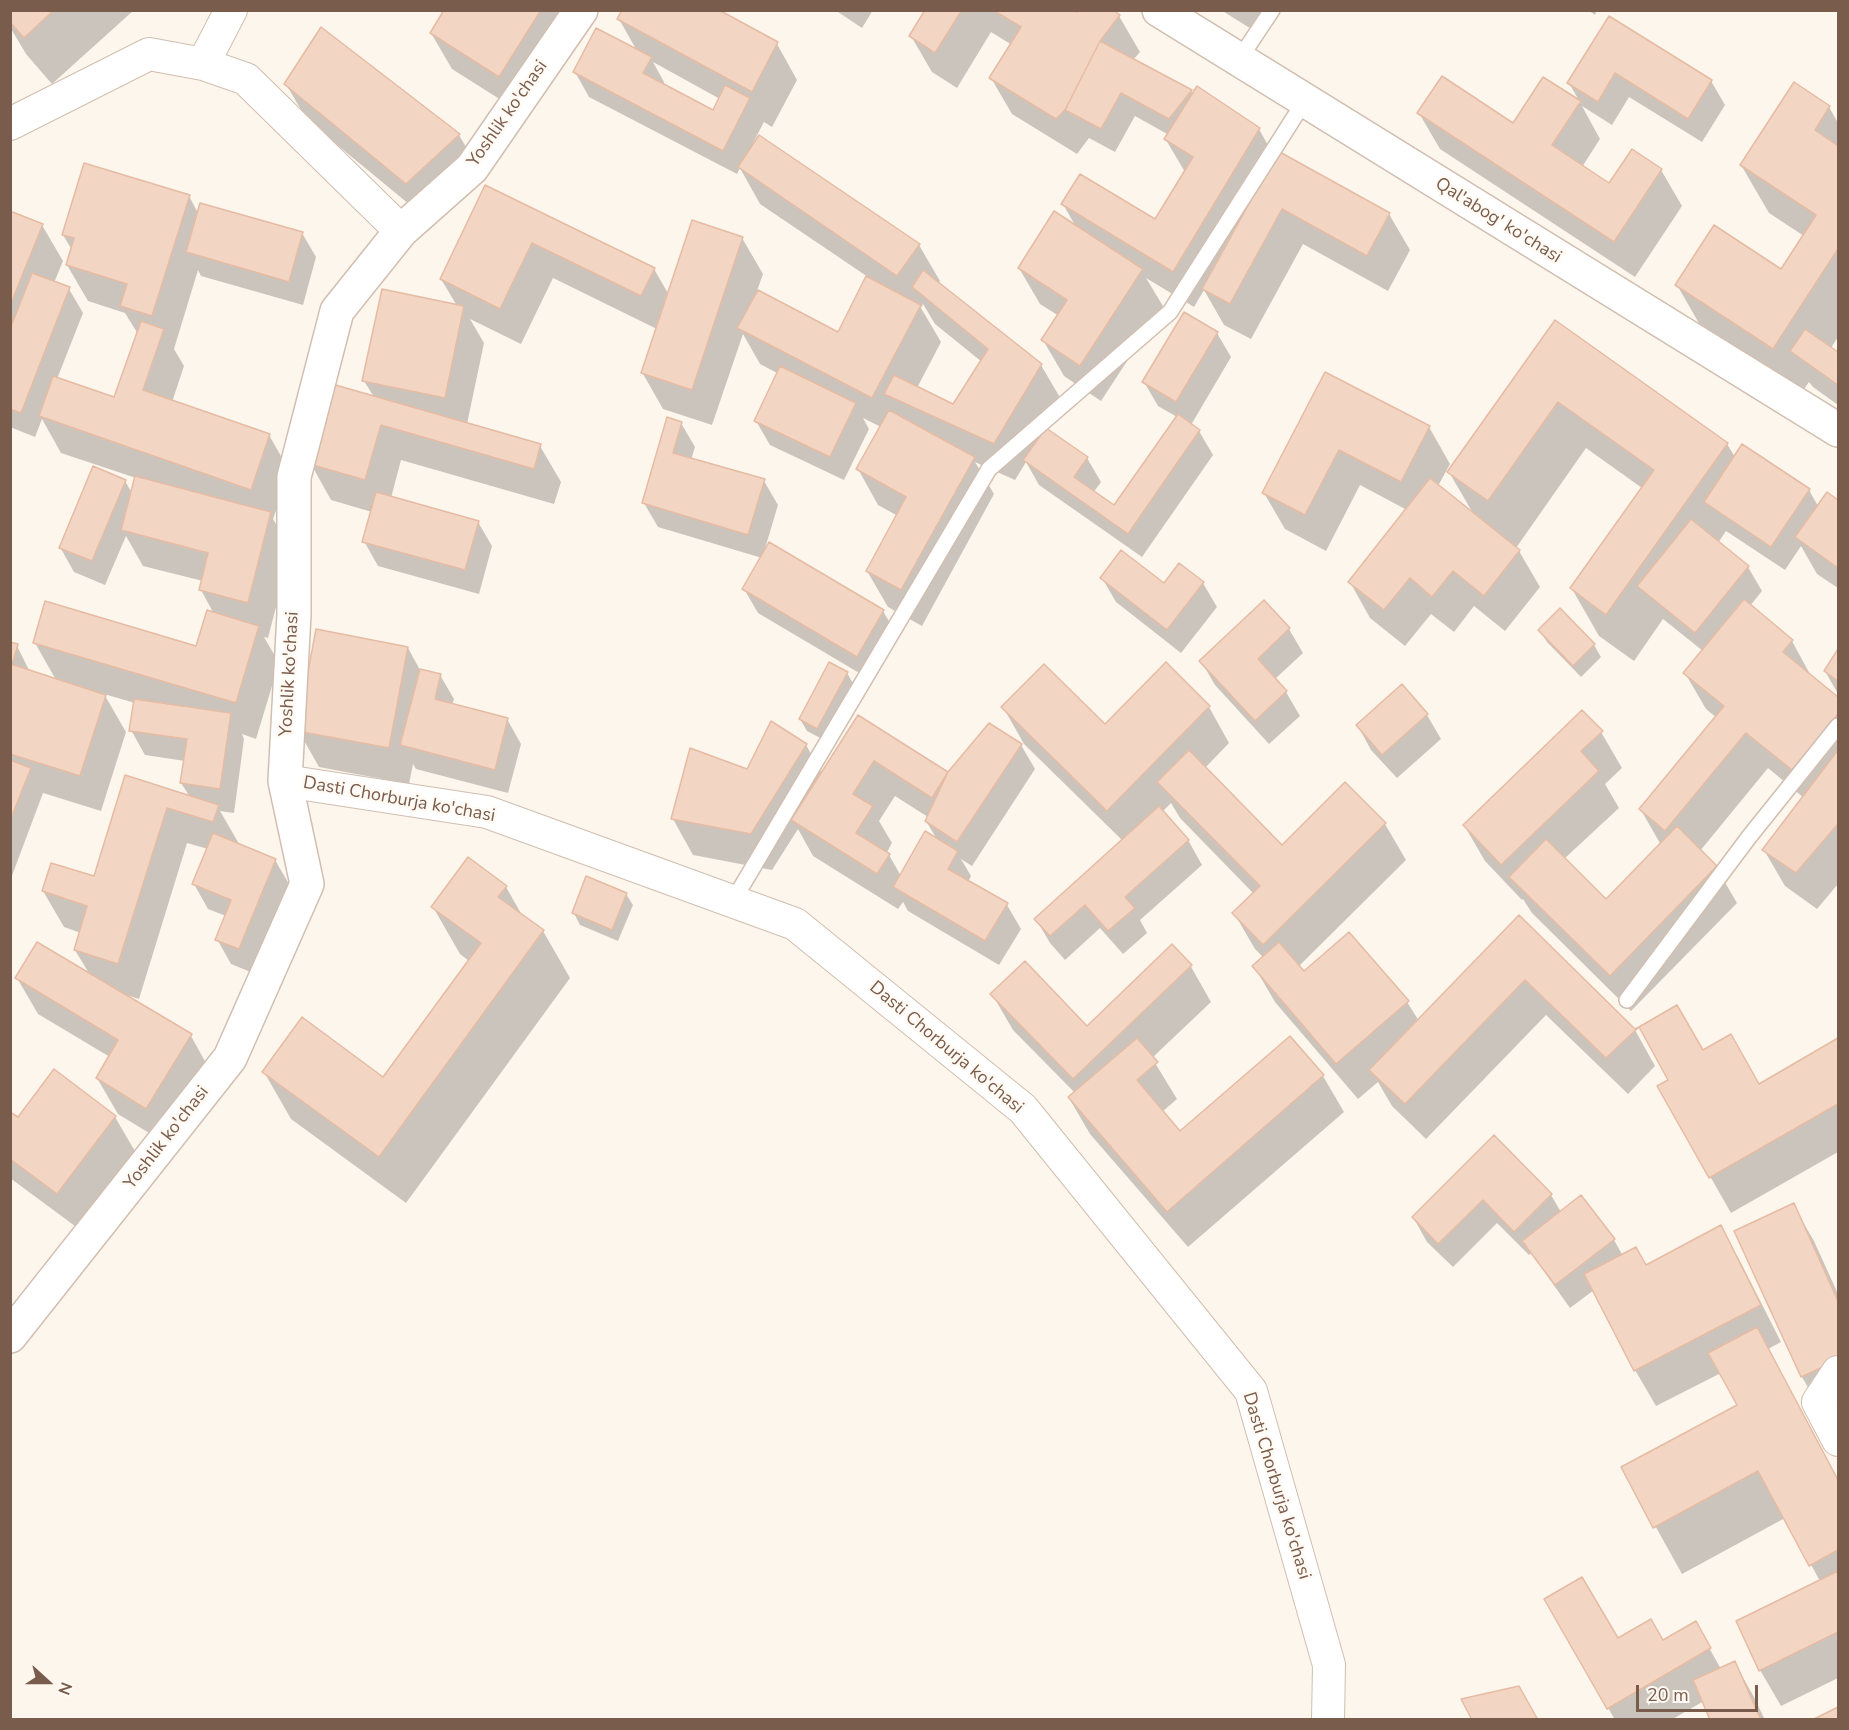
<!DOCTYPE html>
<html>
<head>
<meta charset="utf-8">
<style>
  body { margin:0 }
  #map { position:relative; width:1849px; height:1730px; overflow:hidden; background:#fdf6ec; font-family:"Nunito Sans",sans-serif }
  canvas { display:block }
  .frame { position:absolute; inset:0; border:12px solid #7a5c4d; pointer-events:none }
  .north { position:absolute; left:18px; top:1652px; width:60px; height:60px; -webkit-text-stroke:4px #fffaf3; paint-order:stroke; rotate:111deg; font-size:16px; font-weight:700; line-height:24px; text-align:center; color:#7a5c4d }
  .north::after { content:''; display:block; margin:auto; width:21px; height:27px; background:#7a5c4d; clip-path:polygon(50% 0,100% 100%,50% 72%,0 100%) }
  .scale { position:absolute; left:1636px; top:1685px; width:122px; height:27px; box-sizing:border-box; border:3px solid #7a5c4d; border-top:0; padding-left:8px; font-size:18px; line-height:21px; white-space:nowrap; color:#7a5c4d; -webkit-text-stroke:4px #fffaf3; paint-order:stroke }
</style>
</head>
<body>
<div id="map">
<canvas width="1849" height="1730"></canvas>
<div class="frame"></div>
<div class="north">N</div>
<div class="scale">20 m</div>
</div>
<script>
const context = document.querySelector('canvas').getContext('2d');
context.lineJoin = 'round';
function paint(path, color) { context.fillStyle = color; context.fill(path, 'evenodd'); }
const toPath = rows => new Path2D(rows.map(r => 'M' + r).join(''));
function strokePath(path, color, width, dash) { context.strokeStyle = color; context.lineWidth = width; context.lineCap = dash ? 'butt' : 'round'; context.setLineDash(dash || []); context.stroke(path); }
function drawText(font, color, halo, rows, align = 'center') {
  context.font = font + ' "Nunito Sans",sans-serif'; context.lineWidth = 5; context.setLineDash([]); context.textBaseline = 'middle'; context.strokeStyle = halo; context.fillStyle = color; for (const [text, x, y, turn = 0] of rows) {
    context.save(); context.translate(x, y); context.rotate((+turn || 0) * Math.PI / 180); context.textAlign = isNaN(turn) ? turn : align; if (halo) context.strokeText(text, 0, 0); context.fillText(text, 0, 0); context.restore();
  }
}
paint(toPath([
  [10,10,134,10,52,84,26,54,10,27],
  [445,10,584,10,520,112,452,69,431,33],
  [835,10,873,10,862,28],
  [926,10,1071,10,1077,15,1119,16,1140,52,1133,60,1191,91,1193,95,1259,129,1275,158,1389,214,1410,250,1388,291,1303,244,1251,339,1224,325,1204,290,1194,307,1146,278,1163,306,1101,401,1064,376,1043,340,1059,316,1040,304,1019,268,1076,227,1063,204,1155,221,1185,172,1166,140,1169,135,1135,116,1115,152,1089,138,1077,154,1012,114,991,78,1012,45,991,32,957,88,932,72,911,36],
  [1221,10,1280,10,1264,37],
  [1588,10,1597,10,1595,15],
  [1609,18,1711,81,1725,105,1702,142,1629,97,1612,125,1582,106,1600,139,1582,167,1610,185,1661,170,1682,206,1635,277,1440,149,1419,113,1514,125,1543,79,1581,104,1569,83],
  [619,19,777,44,797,80,772,127,764,122,753,143,919,245,940,281,938,283,1041,365,1062,401,1045,429,1087,458,1101,482,1093,493,1114,507,1177,417,1158,406,1144,382,1217,333,1231,357,1191,425,1199,431,1213,455,1142,557,1039,485,1026,462,1015,480,975,462,994,494,922,626,888,607,867,571,898,516,878,505,858,469,881,427,863,418,869,429,844,480,770,445,756,421,779,374,760,364,743,334,712,425,663,409,642,372,657,329,553,278,521,344,470,319,484,343,467,424,540,446,561,482,554,504,401,460,391,498,478,522,492,546,479,594,378,566,364,541,372,512,331,500,311,464,374,397,364,381,457,306,441,279,486,187,654,269,669,295,742,238,763,274,757,291,838,334,868,277,760,204,740,168,737,174,589,97,575,72,637,51],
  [653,62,720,99,713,112,663,85,664,82],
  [923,304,935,324,982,362,954,406,917,388,941,342,921,308],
  [322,29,459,135,480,171,427,219,307,120,286,84],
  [1829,107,1838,123,1838,337,1831,348,1838,353,1838,405,1813,387,1809,382,1800,395,1704,332,1677,285,1781,271,1804,236,1769,213,1741,165],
  [189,196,198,213,302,233,316,257,303,305,201,276,198,270,174,349,184,366,172,402,269,435,290,472,273,519,291,549,268,638,264,637,279,663,256,739,242,734,244,739,234,813,220,811,238,842,237,845,275,860,289,884,253,973,231,964,217,939,226,916,208,909,194,884,208,849,187,843,139,999,126,995,191,1036,211,1072,167,1144,118,1114,97,1078,110,1057,38,1014,17,978,90,975,75,950,81,933,64,927,43,891,95,878,126,777,190,797,181,783,185,761,145,755,131,730,135,703,104,694,126,732,101,811,43,793,10,881,10,644,17,646,30,672,56,680,35,643,197,648,214,614,201,590,203,581,143,566,126,536,105,585,74,572,60,547,125,481,132,493,136,478,61,453,42,419,35,437,10,427,10,212,42,225,63,261,54,283,69,289,83,313,57,379,115,399,138,334,125,313,88,301,67,265,72,250,63,235],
  [1556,322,1727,444,1735,457,1809,490,1818,506,1827,494,1838,502,1838,588,1817,574,1801,546,1785,570,1726,531,1718,543,1748,567,1762,591,1750,606,1792,641,1812,678,1838,699,1838,884,1817,909,1785,886,1764,850,1804,798,1768,768,1700,851,1716,867,1737,903,1631,1011,1532,913,1523,899,1522,900,1485,861,1464,825,1601,732,1622,768,1605,784,1619,808,1564,859,1606,901,1661,845,1641,810,1717,718,1706,709,1685,673,1703,651,1663,619,1634,661,1599,636,1572,589,1642,488,1586,448,1516,548,1519,551,1540,587,1505,631,1474,606,1454,632,1431,614,1405,646,1370,618,1350,582,1407,510,1360,485,1326,551,1285,529,1264,493,1326,374,1429,427,1450,464,1438,486,1474,515,1449,472],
  [681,423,695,447,691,460,764,481,778,505,764,552,883,611,897,635,871,680,758,613,744,589,762,558,658,527,644,503],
  [1102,578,1164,586,1203,583,1217,607,1181,653,1116,602],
  [1264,602,1289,629,1303,653,1275,679,1286,692,1300,716,1269,744,1215,685,1201,661],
  [1560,610,1594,645,1601,657,1581,677,1547,642,1540,631],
  [408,648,420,670,440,675,454,699,452,705,507,719,521,744,508,793,416,769,413,764,409,784,319,767,298,730],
  [1838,652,1838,694,1825,671],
  [847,673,854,685,824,740,807,731,800,719],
  [1003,707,1105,727,1209,707,1229,743,1205,768,1282,847,1385,824,1406,860,1298,967,1304,973,1407,1002,1419,1021,1519,917,1635,1030,1655,1066,1628,1094,1546,1015,1426,1139,1392,1106,1378,1082,1358,1099,1275,1002,1254,966,1264,958,1255,949,1234,913,1254,894,1180,818,1171,803,1162,812,1188,840,1202,865,1140,920,1147,933,1123,954,1100,928,1065,960,1050,943,1036,919,1123,841,1024,744],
  [1427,715,1441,739,1397,778,1371,750,1358,726],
  [858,717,948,774,1021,745,1035,769,972,866,961,859,971,876,968,882,1007,905,1021,929,999,965,908,911,903,902,898,909,813,856,798,829,772,870,693,855,673,819,748,771,806,745,822,773],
  [895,796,928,817,926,821,938,841,901,876,889,855,886,854,892,843,879,821],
  [506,887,523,917,543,931,570,978,406,1203,291,1119,264,1072,383,1079,469,961,460,954,433,907],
  [626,894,633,905,618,941,580,925,574,913],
  [1190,965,1211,1002,1152,1058,1177,1099,1162,1112,1180,1133,1290,1038,1323,1076,1344,1112,1188,1247,1090,1134,1069,1098,1075,1093,1013,1030,992,994,1087,1028],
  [1838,1040,1838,1152,1731,1213,1659,1087,1670,1080,1703,1052,1759,1085],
  [10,1114,18,1119,115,1117,136,1153,79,1229,10,1178],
  [1494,1137,1551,1195,1561,1212,1614,1240,1623,1256,1646,1266,1721,1227,1741,1263,1781,1342,1768,1349,1838,1479,1838,1678,1781,1706,1760,1670,1820,1581,1785,1518,1682,1574,1623,1468,1739,1406,1721,1373,1656,1406,1635,1370,1594,1290,1570,1308,1531,1253,1529,1255,1497,1223,1453,1267,1427,1242,1413,1217],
  [1793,1205,1814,1241,1838,1294,1838,1405,1823,1413,1802,1377,1736,1231],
  [1546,1599,1617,1640,1663,1642,1695,1623,1721,1669,1735,1663,1755,1699,1765,1720,1712,1720,1704,1701,1671,1720,1615,1720]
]), '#0003');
const building = toPath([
  [10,10,54,10,24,38,10,22,10,10],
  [444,10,541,10,499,77,430,33,444,10],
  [622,10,719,10,778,42,752,92,617,19,622,10],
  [925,10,962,10,935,53,909,36,925,10],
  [993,10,1073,10,1077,12,1078,10,1113,10,1120,15,1100,41,1065,110,1056,119,989,78,1021,27,993,10],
  [1609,16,1712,80,1688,119,1615,73,1598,102,1567,83,1609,16],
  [321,27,460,134,406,184,284,84,321,27],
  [596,28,652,57,643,73,713,110,725,85,750,98,723,151,573,72,596,28],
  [1100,41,1192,90,1169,119,1121,93,1101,129,1065,110,1100,41],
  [1442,76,1513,123,1543,77,1581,101,1552,145,1609,183,1632,149,1662,169,1614,242,1417,113,1442,76],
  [1794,82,1830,106,1815,130,1838,146,1838,249,1773,349,1675,285,1714,225,1781,269,1816,215,1740,165,1794,82],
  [1197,86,1260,128,1173,272,1061,204,1080,174,1155,219,1193,157,1164,139,1197,86],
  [759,135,920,244,897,276,738,167,759,135],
  [1278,151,1390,213,1367,256,1282,209,1230,304,1202,289,1278,151],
  [84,163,190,195,152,316,120,306,127,284,66,265,74,238,62,235,84,163],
  [485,185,655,268,641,296,532,243,500,309,440,279,485,185],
  [200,203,303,232,289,282,186,252,200,203],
  [10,211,43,224,10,306,10,211],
  [1054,211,1143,269,1080,366,1041,340,1067,300,1018,268,1054,211],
  [692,220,743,237,692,390,641,373,692,220],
  [923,270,1042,364,994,444,884,394,894,375,953,404,988,349,912,287,923,270],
  [32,273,70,287,21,413,10,409,10,329,32,273],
  [866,276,921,305,872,398,737,328,758,290,838,332,866,276],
  [382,289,464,306,445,398,362,381,382,289],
  [1184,312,1218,332,1176,402,1142,382,1184,312],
  [1555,320,1728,443,1606,615,1570,588,1654,470,1558,402,1488,501,1447,472,1555,320],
  [141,321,164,329,143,390,270,434,251,490,39,416,53,376,114,397,141,321],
  [1805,329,1838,352,1838,385,1790,351,1805,329],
  [780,366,856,403,830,457,754,421,780,366],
  [1325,372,1430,426,1401,482,1339,450,1305,515,1262,493,1325,372],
  [332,384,541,444,534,469,381,425,365,480,309,464,332,384],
  [889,410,975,457,901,590,866,571,906,497,856,469,889,410],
  [1178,414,1200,430,1128,534,1023,460,1046,428,1088,457,1074,477,1114,505,1178,414],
  [667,417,682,422,673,453,765,479,748,535,642,503,667,417],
  [1742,444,1810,489,1771,547,1704,502,1742,444],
  [93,466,126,480,92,561,59,548,93,466],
  [135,476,271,512,248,603,199,590,208,553,121,530,135,476],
  [1430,478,1520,550,1484,596,1453,571,1432,597,1410,578,1384,610,1348,582,1430,478],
  [376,492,479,521,465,570,362,542,376,492],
  [1827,492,1838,500,1838,568,1795,537,1827,492],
  [1691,519,1749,566,1695,633,1637,586,1691,519],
  [769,542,884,610,857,657,742,589,769,542],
  [1121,550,1164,583,1179,563,1204,582,1167,630,1100,578,1121,550],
  [1744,599,1793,640,1783,652,1838,697,1838,714,1792,770,1746,733,1665,831,1639,809,1724,706,1683,673,1744,599],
  [1264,600,1290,628,1258,659,1287,691,1255,721,1199,661,1264,600],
  [45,601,196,646,207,610,259,626,236,703,33,643,45,601],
  [1560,608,1595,644,1573,666,1538,630,1560,608],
  [316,629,408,647,389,748,297,731,316,629],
  [10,642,18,644,13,662,10,661,10,642],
  [1838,649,1838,681,1824,671,1838,649],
  [829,662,848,672,817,729,799,719,829,662],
  [1166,662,1210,706,1107,811,1001,707,1044,664,1105,724,1166,662],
  [11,664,106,695,80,776,10,754,11,664],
  [420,669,441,674,435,699,508,718,495,770,400,745,420,669],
  [1402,684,1428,714,1382,755,1356,725,1402,684],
  [134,699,231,713,220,789,180,783,187,739,129,731,134,699],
  [1582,710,1603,731,1581,751,1599,771,1501,865,1463,825,1582,710],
  [858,715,948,772,932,798,874,761,853,794,873,806,856,833,890,854,877,874,791,820,858,715],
  [771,721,807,744,751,834,671,819,690,748,747,769,771,721],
  [989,723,1022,744,957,842,925,821,948,772,989,723],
  [1189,750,1282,845,1345,782,1386,823,1263,945,1232,913,1260,886,1157,782,1189,750],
  [1838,750,1838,824,1796,873,1762,850,1838,750],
  [10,760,31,768,10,821,10,760],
  [125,775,219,805,213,822,167,808,118,964,74,950,87,906,42,891,51,863,94,876,125,775],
  [1159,806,1189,840,1125,897,1135,908,1108,931,1085,905,1050,936,1034,919,1159,806],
  [1677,826,1717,866,1610,976,1509,877,1546,839,1606,899,1677,826],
  [925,831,958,851,948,869,1008,903,985,941,893,887,925,831],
  [213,833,276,859,239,949,215,940,231,900,192,884,213,833],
  [468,857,507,886,498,897,544,930,379,1157,262,1072,302,1017,383,1077,481,943,431,907,468,857],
  [586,876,627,893,612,930,572,913,586,876],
  [1519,915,1635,1029,1639,1027,1606,1058,1525,980,1405,1104,1369,1070,1519,915],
  [1349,932,1409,1001,1336,1064,1252,966,1279,942,1304,971,1349,932],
  [37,942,192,1034,146,1109,96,1078,118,1040,15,978,37,942],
  [1172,944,1192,965,1073,1079,990,994,1025,961,1087,1026,1172,944],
  [1677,1005,1703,1050,1731,1034,1759,1084,1838,1038,1838,1104,1709,1178,1657,1086,1668,1080,1639,1027,1677,1005],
  [1290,1036,1324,1075,1167,1212,1068,1097,1137,1038,1158,1062,1137,1080,1180,1131,1290,1036],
  [54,1069,116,1116,57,1194,10,1159,10,1112,18,1117,54,1069],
  [1494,1135,1552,1194,1514,1232,1483,1200,1438,1244,1412,1217,1494,1135],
  [1581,1195,1615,1239,1555,1285,1522,1241,1581,1195],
  [1794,1203,1838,1301,1838,1360,1801,1377,1734,1231,1794,1203],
  [1721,1225,1761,1305,1634,1371,1584,1274,1636,1247,1646,1265,1721,1225],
  [1757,1327,1838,1480,1838,1550,1809,1566,1758,1471,1653,1528,1621,1467,1737,1405,1708,1353,1757,1327],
  [1838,1571,1838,1632,1759,1671,1736,1621,1838,1571],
  [1582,1577,1618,1638,1651,1619,1663,1640,1696,1621,1711,1648,1607,1709,1544,1599,1582,1577],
  [1735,1661,1761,1720,1710,1720,1693,1680,1735,1661],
  [1519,1686,1538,1720,1472,1720,1461,1699,1519,1686],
  [1838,1707,1838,1720,1812,1720,1838,1707]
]);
paint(building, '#f3d5c3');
strokePath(building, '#e6bba3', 1.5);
const service = toPath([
  [1238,61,1272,10],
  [733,901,989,469,1170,312,1304,102],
  [1627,1000,1749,837,1838,726]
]);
const minor = toPath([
  [203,64,231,10],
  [10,124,149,54,203,64,246,79,401,231],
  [285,781,487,812,795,924,1023,1109,1251,1391,1329,1665,1328,1720],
  [1838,1372,1818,1402,1838,1440]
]);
const tertiary = toPath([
  [1159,10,1838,430],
  [10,1336,230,1058,307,884,285,781,294,614,294,477,337,311,401,231,472,168,581,10]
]);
strokePath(service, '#d1beb0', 18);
strokePath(minor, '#d1beb0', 34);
strokePath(tertiary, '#d1beb0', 36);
strokePath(service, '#fff', 15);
strokePath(minor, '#fff', 32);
strokePath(tertiary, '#fff', 33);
drawText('18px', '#7a5c4d', '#fffaf3', [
  ["Yoshlik ko'chasi",508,114,-55],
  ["Qal'abog' ko'chasi",1498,221,32],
  ["Yoshlik ko'chasi",290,674,-87],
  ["Dasti Chorburja ko'chasi",399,800,10],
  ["Dasti Chorburja ko'chasi",946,1048,40],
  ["Yoshlik ko'chasi",167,1138,-52],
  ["Dasti Chorburja ko'chasi",1276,1486,73]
]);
</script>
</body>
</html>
